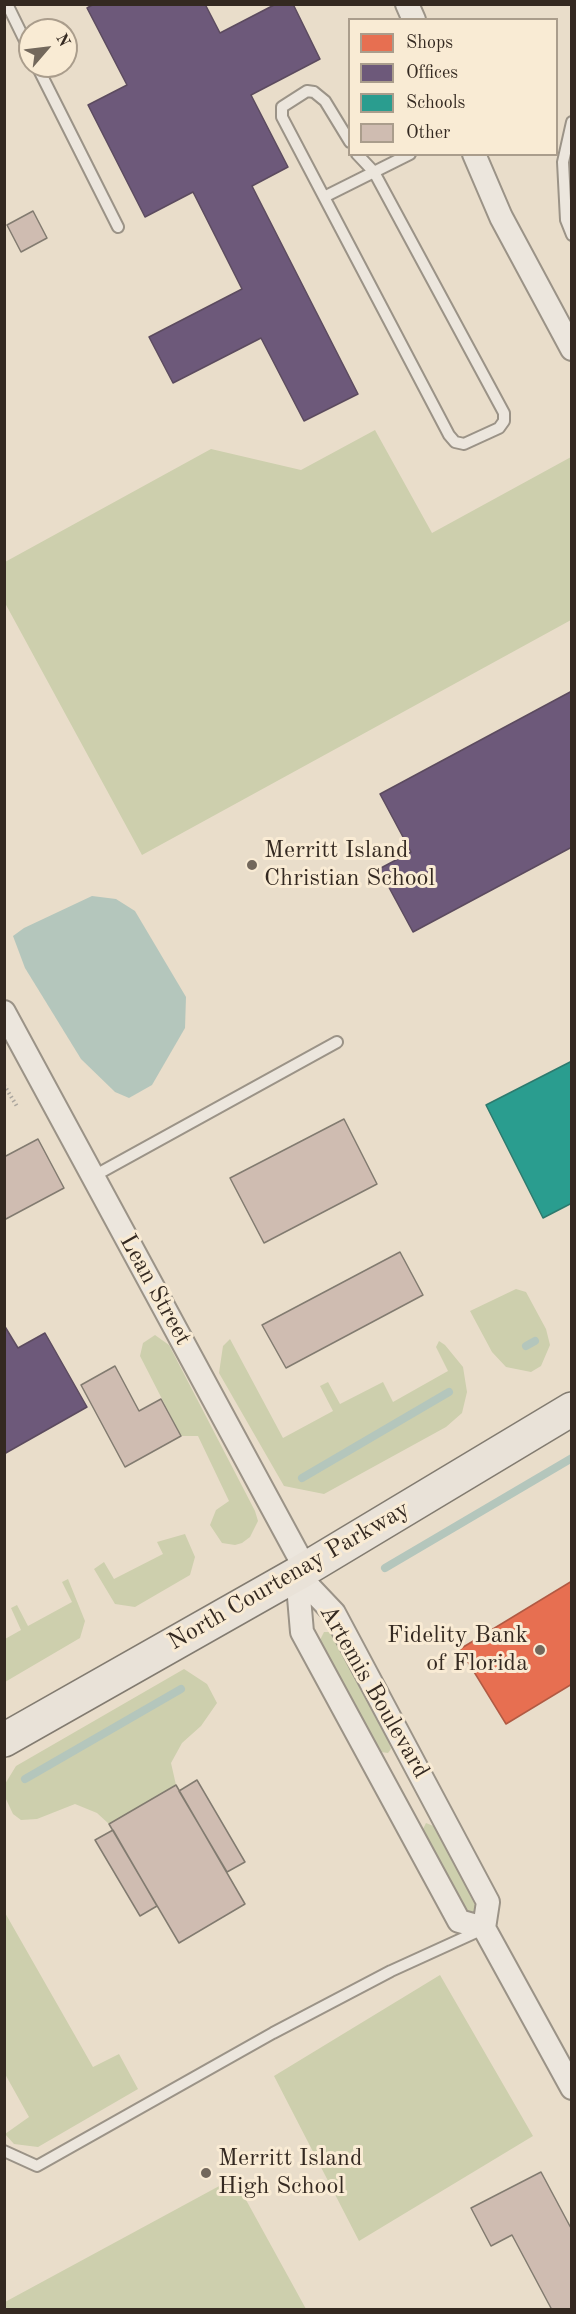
<!DOCTYPE html>
<html>
<head>
<meta charset="utf-8">
<style>
  body { margin:0 }
  #map { position:relative; width:576px; height:2314px; overflow:hidden; background:#e9ddca; font-family:"Old Standard TT",serif }
  canvas { display:block }
  .frame { position:absolute; inset:0; border:6px solid #342921; pointer-events:none }
  .legend { position:absolute; left:348px; top:18px; width:210px; height:138px; box-sizing:border-box; background:#f9ebd4; border:2px solid #aa9d8c; margin:0; padding:8px 10px; list-style:none; font-size:18px; color:#342921 }
  .legend li { display:flex; align-items:center; gap:12px; height:30px }
  .legend b { width:30px; border:2px solid #aa9d8c }
  .north { position:absolute; left:18px; top:18px; width:60px; height:60px; box-sizing:border-box; background:#f9ebd4; border:2px solid #aa9d8c; border-radius:50%; rotate:62deg; font-size:16px; font-weight:700; line-height:24px; text-align:center; color:#342921 }
  .north::after { content:''; display:block; margin:auto; width:21px; height:27px; background:#73685c; clip-path:polygon(50% 0,100% 100%,50% 72%,0 100%) }
</style>
</head>
<body>
<div id="map">
<canvas width="576" height="2314"></canvas>
<div class="frame"></div>
<ul class="legend">
<li><b style="height:16px;background:#e76f51"></b>Shops</li>
<li><b style="height:16px;background:#6d597a"></b>Offices</li>
<li><b style="height:16px;background:#2a9d8f"></b>Schools</li>
<li><b style="height:16px;background:#cfbcb1"></b>Other</li>
</ul>
<div class="north">N</div>
</div>
<script>
const context = document.querySelector('canvas').getContext('2d');
context.lineJoin = 'round';
function paint(path, color) { context.fillStyle = color; context.fill(path, 'evenodd'); }
const toPath = rows => new Path2D(rows.map(r => 'M' + r).join(''));
function strokePath(path, color, width, dash) { context.strokeStyle = color; context.lineWidth = width; context.lineCap = dash ? 'butt' : 'round'; context.setLineDash(dash || []); context.stroke(path); }
function drawText(font, color, halo, rows, align = 'center') {
  context.font = font + ' "Old Standard TT",serif'; context.lineWidth = 6; context.setLineDash([]); context.textBaseline = 'middle'; context.strokeStyle = halo; context.fillStyle = color; for (const [text, x, y, turn = 0] of rows) {
    context.save(); context.translate(x, y); context.rotate((+turn || 0) * Math.PI / 180); context.textAlign = isNaN(turn) ? turn : align; if (halo) context.strokeText(text, 0, 0); context.fillText(text, 0, 0); context.restore();
  }
}
paint(toPath([
  [375,430,432,533,571,457,571,620,142,855,5,603,5,562,211,449,301,470],
  [516,1289,526,1292,546,1329,550,1345,541,1366,531,1372,506,1367,492,1352,470,1311],
  [155,1335,169,1345,255,1511,258,1521,250,1537,242,1543,235,1545,222,1543,210,1525,216,1510,229,1501,198,1436,181,1436,140,1356,143,1343],
  [230,1339,283,1438,333,1411,320,1386,328,1382,340,1404,383,1382,393,1402,448,1371,436,1347,439,1341,445,1345,463,1367,467,1392,462,1413,446,1427,324,1494,284,1486,219,1373,223,1346],
  [185,1534,195,1557,190,1575,135,1607,115,1604,94,1569,104,1562,114,1579,163,1554,157,1542],
  [68,1579,85,1621,80,1638,5,1682,5,1639,21,1630,11,1608,17,1605,28,1626,72,1602,62,1582],
  [324,1632,330,1632,335,1641,389,1742,391,1749,388,1753,381,1752,320,1640],
  [184,1669,207,1684,217,1703,201,1726,182,1743,171,1763,176,1785,109,1824,97,1813,75,1804,37,1819,21,1820,13,1814,5,1797,5,1784,16,1766],
  [426,1823,436,1827,480,1915,471,1918,427,1838,423,1829],
  [4,1911,93,2067,119,2054,138,2089,38,2147,14,2144,5,2134,29,2117,5,2074],
  [440,1975,533,2136,359,2241,274,2076],
  [234,2178,306,2309,5,2309,5,2302]
]), '#cdcfad');
paint(toPath([
  [92,896,116,899,135,911,186,997,185,1028,152,1085,129,1098,115,1092,81,1059,25,968,13,936,24,928]
]), '#b4c6bc');
const shops = toPath([
  [572,1581,572,1684,506,1724,460,1649,572,1581]
]);
paint(shops, '#e76f51');
strokePath(shops, '#b15a43', 1.5);
const offices = toPath([
  [94,4,205,4,220,33,276,4,293,4,320,59,251,95,288,167,252,186,358,394,304,421,261,338,173,383,149,337,242,289,193,192,145,217,88,105,127,85,87,8,94,4],
  [572,691,572,847,413,932,379,869,411,852,380,794,572,691],
  [4,1325,18,1348,45,1333,87,1407,4,1454,4,1325]
]);
paint(offices, '#6d597a');
strokePath(offices, '#5c4b5f', 1.5);
const schools = toPath([
  [572,1061,572,1203,543,1218,486,1105,572,1061]
]);
paint(schools, '#2a9d8f');
strokePath(schools, '#2d7a6e', 1.5);
strokePath(toPath([
  [526,1346,535,1341],
  [302,1478,449,1392],
  [385,1568,572,1458],
  [25,1779,181,1689]
]), '#b4c6bc', 8);
const building = toPath([
  [33,211,47,238,21,252,7,225,33,211],
  [344,1119,377,1184,264,1243,230,1178,344,1119],
  [38,1139,64,1188,4,1220,4,1157,38,1139],
  [400,1252,423,1295,286,1368,262,1325,400,1252],
  [115,1366,139,1411,161,1399,181,1436,125,1467,81,1385,115,1366],
  [197,1780,245,1862,227,1872,179,1791,197,1780],
  [176,1785,245,1904,179,1943,109,1824,176,1785],
  [113,1830,157,1906,140,1916,95,1840,113,1830],
  [541,2172,572,2230,572,2308,569,2310,552,2310,512,2235,491,2246,471,2208,541,2172]
]);
paint(building, '#cfbcb1');
strokePath(building, '#827b70', 1.5);
const lane = toPath([
  [7,4,30,51],
  [37,66,118,227],
  [572,122,563,162,566,220,572,235],
  [350,142,325,101,314,92,307,91,282,107,282,117,449,435,455,442,464,444,499,428,504,421,504,413,374,172,410,154],
  [324,197,374,172,357,154],
  [94,1176,337,1042],
  [4,2151,37,2166,273,2033,391,1971,481,1930]
]);
const street = toPath([
  [407,4,414,20],
  [474,154,501,217,572,349],
  [4,1012,305,1568],
  [297,1574,334,1613,488,1902,484,1928,572,2088],
  [297,1574,302,1632,459,1921,484,1928]
]);
const primary = toPath([
  [4,1740,297,1574,572,1409]
]);
strokePath(lane, '#9b9387', 14);
strokePath(street, '#9b9387', 26);
strokePath(primary, '#827b70', 36);
strokePath(toPath([
  [4,1085,18,1108]
]), '#aba69e', 4, [1.5, 3]);
strokePath(lane, '#ece6dd', 10);
strokePath(street, '#ece6dd', 22);
strokePath(primary, '#e9e2d8', 33);
for (const [x, y, r, color] of [
  [252,865,6,"#73685c"],
  [540,1650,6,"#73685c"],
  [206,2173,6,"#73685c"]
]) { const dot = new Path2D(); dot.arc(x, y, r, 0, 2 * Math.PI); context.fillStyle = color; context.fill(dot); strokePath(dot, '#f9ebd4', 2); }
drawText('24px', '#342921', '#f9ebd4', [
  ["Merritt Island",264,851],
  ["Christian School",264,879],
  ["Fidelity Bank",528,1636,"right"],
  ["of Florida",528,1664,"right"],
  ["Merritt Island",218,2159],
  ["High School",218,2187]
], 'left');
drawText('24px', '#342921', '#f9ebd4', [
  ["Lean Street",155,1290,61],
  ["North Courtenay Parkway",289,1576,-30],
  ["Artemis Boulevard",374,1692,60]
]);
</script>
</body>
</html>
